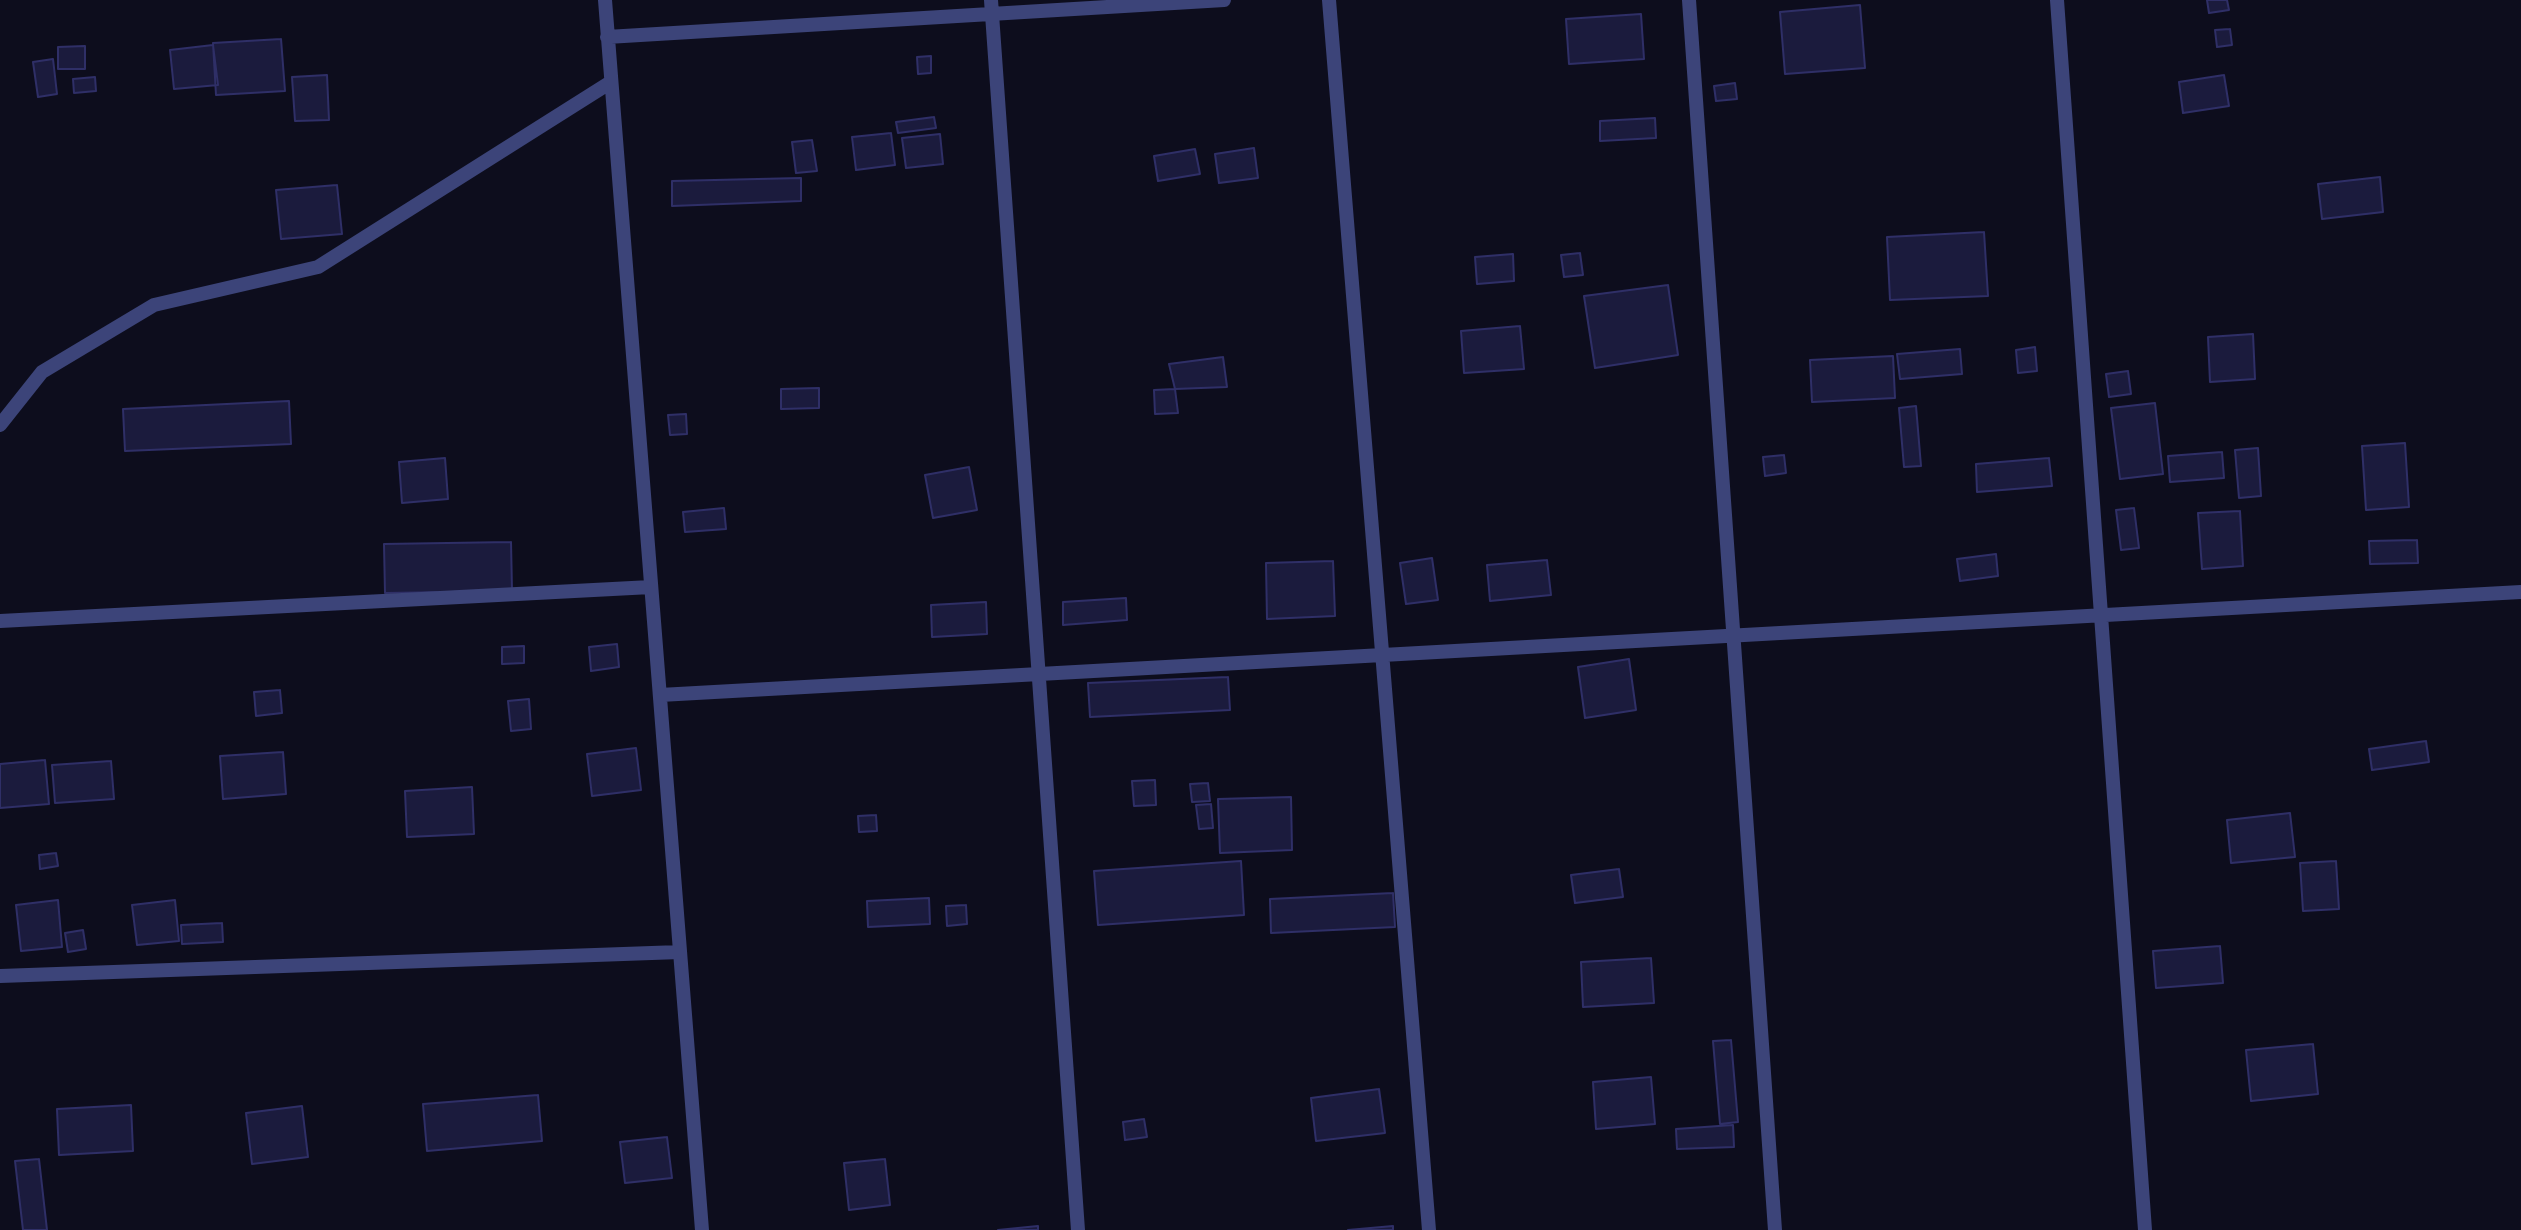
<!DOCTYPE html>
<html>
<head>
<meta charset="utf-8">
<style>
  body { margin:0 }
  canvas { display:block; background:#0d0d1d }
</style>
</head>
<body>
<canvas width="2521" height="1230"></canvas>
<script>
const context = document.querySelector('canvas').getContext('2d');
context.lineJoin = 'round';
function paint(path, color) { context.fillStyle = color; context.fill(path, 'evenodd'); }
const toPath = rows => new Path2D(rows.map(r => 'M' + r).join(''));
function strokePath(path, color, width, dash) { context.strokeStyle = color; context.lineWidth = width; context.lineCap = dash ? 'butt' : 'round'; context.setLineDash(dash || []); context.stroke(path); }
const building = toPath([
  [2207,0,2227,0,2229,10,2209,13,2207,0],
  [1860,5,1865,68,1785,74,1780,12,1860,5],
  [1641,14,1644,59,1569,64,1566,19,1641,14],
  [2230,29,2232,45,2217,47,2215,30,2230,29],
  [281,39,285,91,216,95,213,43,281,39],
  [213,45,218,85,174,89,170,50,213,45],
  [85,46,85,69,58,69,58,47,85,46],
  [931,56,931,73,918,74,917,57,931,56],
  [53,59,57,94,38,97,33,62,53,59],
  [327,75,329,120,295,121,292,77,327,75],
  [2224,75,2229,106,2183,113,2179,82,2224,75],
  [95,77,96,91,74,93,73,79,95,77],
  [1735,83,1737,99,1716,101,1714,86,1735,83],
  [934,117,936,128,898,133,896,122,934,117],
  [1655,118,1656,138,1600,141,1600,121,1655,118],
  [891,133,895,165,856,170,852,137,891,133],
  [940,134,943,164,906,168,902,138,940,134],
  [812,140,817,171,796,173,792,142,812,140],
  [1254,148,1258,178,1219,183,1215,154,1254,148],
  [1195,149,1200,174,1158,181,1154,156,1195,149],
  [2380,177,2383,212,2322,219,2318,184,2380,177],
  [801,178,801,201,672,206,672,181,801,178],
  [337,185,342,234,281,239,276,190,337,185],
  [1984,232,1988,296,1890,300,1887,237,1984,232],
  [1580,253,1583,275,1564,277,1561,255,1580,253],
  [1513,254,1514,281,1477,284,1475,257,1513,254],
  [1668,285,1678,355,1595,368,1584,296,1668,285],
  [1520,326,1524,369,1464,373,1461,331,1520,326],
  [2253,334,2255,379,2210,382,2208,337,2253,334],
  [2035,347,2037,371,2018,373,2016,350,2035,347],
  [1960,349,1962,374,1900,379,1897,354,1960,349],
  [1893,356,1895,398,1812,402,1810,360,1893,356],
  [1223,357,1227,387,1175,389,1169,364,1223,357],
  [2128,371,2131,394,2109,397,2106,374,2128,371],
  [819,388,819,408,781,409,781,389,819,388],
  [1175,389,1178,413,1155,414,1154,390,1175,389],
  [289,401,291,444,125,451,123,409,289,401],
  [2155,403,2163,474,2120,479,2111,408,2155,403],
  [1916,406,1921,466,1904,467,1899,408,1916,406],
  [686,414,687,434,670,435,668,415,686,414],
  [2405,443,2409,507,2366,510,2362,446,2405,443],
  [2258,448,2261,496,2239,498,2235,450,2258,448],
  [2222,452,2224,478,2170,482,2168,456,2222,452],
  [1784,455,1786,473,1765,476,1763,457,1784,455],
  [445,458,448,499,402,503,399,462,445,458],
  [2049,458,2052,486,1977,492,1976,464,2049,458],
  [969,467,977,510,933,518,925,475,969,467],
  [724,508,726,529,685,532,683,512,724,508],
  [2134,508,2139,548,2121,550,2116,510,2134,508],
  [2240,511,2243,566,2202,569,2198,513,2240,511],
  [2417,540,2418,563,2370,564,2369,541,2417,540],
  [511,542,512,591,385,593,384,544,511,542],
  [1996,554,1998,576,1960,581,1957,559,1996,554],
  [1432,558,1438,600,1406,604,1400,563,1432,558],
  [1547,560,1551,595,1490,601,1487,565,1547,560],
  [1333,561,1335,616,1267,619,1266,563,1333,561],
  [1126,598,1127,620,1063,625,1063,602,1126,598],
  [986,602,987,634,932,637,931,605,986,602],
  [617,644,619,667,591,671,589,647,617,644],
  [524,646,524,663,502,664,502,647,524,646],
  [1629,659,1636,710,1585,718,1578,667,1629,659],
  [1228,677,1230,710,1090,717,1088,683,1228,677],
  [280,690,282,713,256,716,254,692,280,690],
  [529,699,531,729,511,731,508,701,529,699],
  [2426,741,2429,762,2372,770,2369,749,2426,741],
  [636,748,641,790,592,796,587,754,636,748],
  [283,752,286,794,223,799,220,756,283,752],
  [45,760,49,804,0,808,0,764,45,760],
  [111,761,114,799,55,803,52,765,111,761],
  [1155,780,1156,805,1134,806,1132,781,1155,780],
  [1208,783,1210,801,1192,802,1190,784,1208,783],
  [472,787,474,834,407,837,405,791,472,787],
  [1291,797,1292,850,1220,853,1218,799,1291,797],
  [1211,804,1213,828,1199,829,1196,805,1211,804],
  [2290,813,2295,857,2231,863,2227,820,2290,813],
  [876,815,877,831,859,832,858,816,876,815],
  [56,853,58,866,40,869,39,855,56,853],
  [1241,861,1244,915,1098,925,1094,871,1241,861],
  [2336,861,2339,909,2303,911,2300,863,2336,861],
  [1619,869,1623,897,1575,903,1571,875,1619,869],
  [1393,893,1395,927,1271,933,1270,899,1393,893],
  [929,898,930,924,868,927,867,901,929,898],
  [58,900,62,947,21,951,16,905,58,900],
  [175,900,179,941,137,945,132,905,175,900],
  [966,905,967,924,947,926,946,906,966,905],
  [222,923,223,942,182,944,181,925,222,923],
  [83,930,86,949,68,952,65,933,83,930],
  [2220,946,2223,983,2156,988,2153,951,2220,946],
  [1651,958,1654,1003,1583,1007,1581,962,1651,958],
  [1731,1040,1738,1122,1720,1124,1713,1041,1731,1040],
  [2313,1044,2318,1094,2251,1101,2246,1050,2313,1044],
  [1651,1077,1655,1124,1596,1129,1593,1082,1651,1077],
  [1379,1089,1385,1133,1316,1141,1311,1098,1379,1089],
  [538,1095,542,1141,427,1151,423,1104,538,1095],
  [131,1105,133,1151,59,1155,57,1109,131,1105],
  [302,1106,308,1157,252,1164,246,1113,302,1106],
  [1144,1119,1147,1137,1125,1140,1123,1122,1144,1119],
  [1733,1125,1734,1147,1677,1149,1676,1129,1733,1125],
  [667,1137,672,1178,625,1183,620,1142,667,1137],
  [39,1159,47,1230,23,1230,15,1161,39,1159],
  [885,1159,890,1205,849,1210,844,1163,885,1159],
  [1038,1226,1038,1230,998,1230,1038,1226],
  [1393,1226,1393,1230,1348,1230,1393,1226]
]);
paint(building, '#1b1b3d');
strokePath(building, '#2f2f67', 2);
strokePath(toPath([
  [605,0,702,1230],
  [991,0,1078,1230],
  [1329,0,1429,1230],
  [1689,0,1775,1230],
  [2057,0,2145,1230],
  [607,37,1224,0],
  [0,425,42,372,154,305,318,267,611,82],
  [0,621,651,587],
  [660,695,2521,592],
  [0,976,680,952]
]), '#3c4479', 14);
</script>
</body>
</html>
